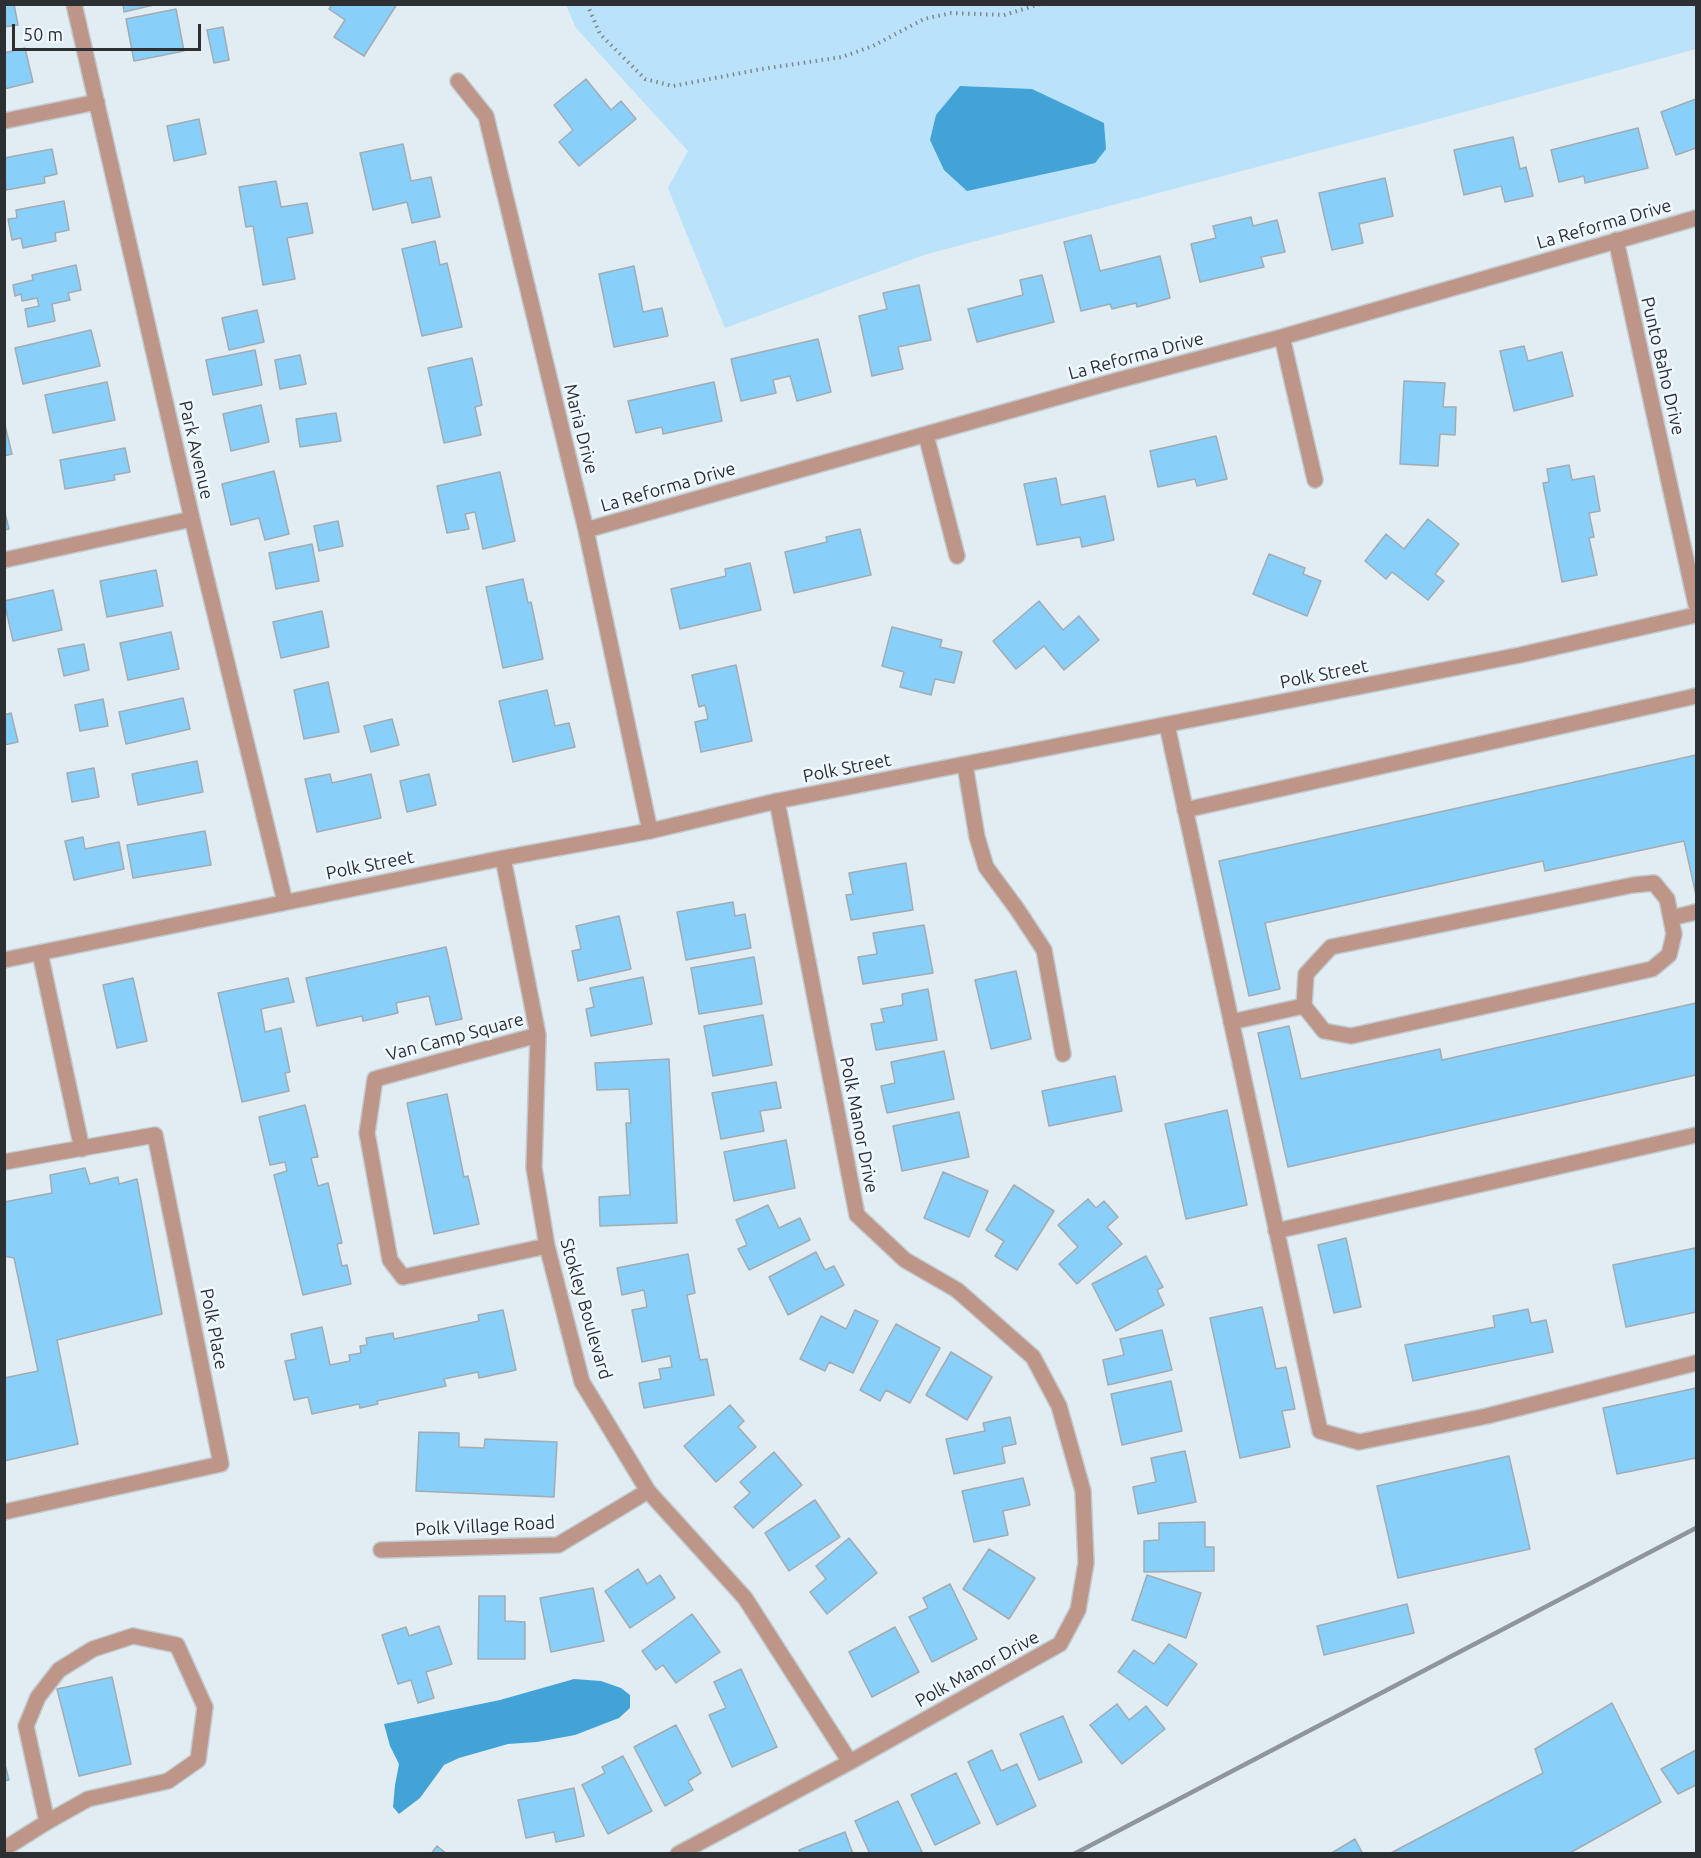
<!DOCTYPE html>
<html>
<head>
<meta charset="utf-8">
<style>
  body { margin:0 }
  #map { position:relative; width:1701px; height:1858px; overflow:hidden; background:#e1ecf3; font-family:Ubuntu,sans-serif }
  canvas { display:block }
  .frame { position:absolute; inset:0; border:6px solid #2c3033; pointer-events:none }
  .scale { position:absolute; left:12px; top:24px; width:189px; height:27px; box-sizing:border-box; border:3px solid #2c3033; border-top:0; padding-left:8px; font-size:18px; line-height:21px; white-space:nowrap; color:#2c3033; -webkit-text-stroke:4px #f0f9ff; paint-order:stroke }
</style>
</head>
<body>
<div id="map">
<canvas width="1701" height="1858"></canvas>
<div class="frame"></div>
<div class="scale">50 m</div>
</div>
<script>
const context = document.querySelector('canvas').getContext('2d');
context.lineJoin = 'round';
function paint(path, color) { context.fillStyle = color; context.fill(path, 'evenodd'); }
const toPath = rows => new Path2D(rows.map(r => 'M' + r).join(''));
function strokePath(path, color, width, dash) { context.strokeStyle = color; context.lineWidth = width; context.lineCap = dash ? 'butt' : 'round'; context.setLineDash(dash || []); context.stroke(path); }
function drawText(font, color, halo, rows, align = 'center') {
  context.font = font + ' Ubuntu,sans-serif'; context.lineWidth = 5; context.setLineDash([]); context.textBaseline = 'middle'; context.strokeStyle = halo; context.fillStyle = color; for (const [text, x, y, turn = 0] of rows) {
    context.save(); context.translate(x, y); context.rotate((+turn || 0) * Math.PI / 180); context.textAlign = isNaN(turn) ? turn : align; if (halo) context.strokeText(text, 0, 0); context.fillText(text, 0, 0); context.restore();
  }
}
paint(toPath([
  [1696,4,1696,49,1416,125,927,254,725,328,668,188,688,151,576,28,566,5]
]), '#bae2fb');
paint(toPath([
  [960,86,1032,89,1104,123,1106,149,1095,163,967,191,944,170,930,140,936,115],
  [574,1679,601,1681,621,1688,630,1695,630,1708,619,1718,575,1735,537,1742,508,1744,459,1758,444,1765,420,1798,399,1814,393,1807,395,1785,399,1764,390,1746,384,1724,500,1700]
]), '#43a3d6');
const building = toPath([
  [4,4,14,4,18,25,4,27,4,4],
  [123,4,158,4,124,12,123,4],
  [332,4,397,4,364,56,334,37,345,20,329,9,332,4],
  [176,9,184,51,134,61,126,19,176,9],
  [223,27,229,60,214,63,207,30,223,27],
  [25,48,33,82,4,89,4,53,25,48],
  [586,79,611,110,621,101,636,119,579,166,559,142,573,130,554,105,586,79],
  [1696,99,1696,148,1676,155,1661,112,1696,99],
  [199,119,206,154,174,161,167,126,199,119],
  [1638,128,1648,168,1585,183,1584,176,1559,182,1551,150,1638,128],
  [1513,137,1520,169,1526,167,1533,196,1505,202,1501,186,1464,195,1454,150,1513,137],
  [403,144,411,181,431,177,440,217,412,223,407,202,373,210,360,153,403,144],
  [52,149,57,174,44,177,45,183,6,190,4,158,52,149],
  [1385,178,1393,216,1359,224,1363,243,1332,250,1319,193,1385,178],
  [276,181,281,207,307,203,313,233,287,238,295,279,263,285,253,226,246,227,239,187,276,181],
  [64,201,69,230,55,233,56,241,23,248,21,238,12,240,8,219,17,218,16,210,64,201],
  [1251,217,1253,226,1277,220,1285,252,1261,257,1264,267,1200,282,1191,244,1216,238,1213,226,1251,217],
  [1091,235,1100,271,1160,256,1170,298,1137,307,1136,303,1112,309,1110,304,1081,311,1064,242,1091,235],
  [435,241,440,265,447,263,462,327,422,336,402,249,435,241],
  [76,265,81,290,68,293,70,300,52,304,55,321,28,327,25,309,39,306,37,298,22,301,21,294,15,296,13,285,33,280,32,275,76,265],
  [634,266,643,312,662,308,668,336,614,347,599,274,634,266],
  [1042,275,1054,322,977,342,968,309,1023,295,1020,280,1042,275],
  [919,285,931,340,898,347,903,369,872,376,859,316,887,309,883,293,919,285],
  [257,310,264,342,229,350,222,318,257,310],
  [91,330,100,366,23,384,15,348,91,330],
  [818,339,831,392,797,401,790,376,773,380,776,393,741,401,731,359,818,339],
  [1524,346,1528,361,1562,352,1573,396,1514,411,1500,351,1524,346],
  [255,350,262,385,213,395,206,360,255,350],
  [300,355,306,384,280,389,275,360,300,355],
  [472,358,482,405,475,407,481,435,444,443,428,368,472,358],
  [1404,381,1445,383,1443,407,1456,407,1455,435,1440,434,1438,466,1400,464,1404,381],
  [107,382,115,420,53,433,45,395,107,382],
  [714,382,722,421,663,434,662,427,636,433,628,401,714,382],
  [261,405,269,442,231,451,223,414,261,405],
  [336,413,341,441,300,447,296,419,336,413],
  [4,421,12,454,4,456,4,421],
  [1216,436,1227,479,1197,486,1195,479,1158,487,1150,451,1216,436],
  [125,448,130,472,114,475,115,480,65,489,60,460,125,448],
  [1569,465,1572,480,1594,476,1600,511,1589,513,1594,537,1589,538,1597,575,1562,582,1543,483,1549,482,1547,469,1569,465],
  [274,471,289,534,265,540,259,518,231,525,222,484,274,471],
  [500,472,515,541,483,549,475,512,465,514,469,529,447,533,437,486,500,472],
  [1056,478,1061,505,1105,496,1114,540,1082,547,1080,537,1037,545,1024,484,1056,478],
  [4,509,9,529,4,530,4,509],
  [1428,519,1459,544,1435,574,1444,581,1428,600,1392,572,1386,579,1365,561,1386,534,1404,549,1428,519],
  [338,521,343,546,319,551,314,526,338,521],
  [860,529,871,575,794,593,785,552,827,542,826,537,860,529],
  [312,544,319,581,276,589,269,553,312,544],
  [1269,554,1305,568,1303,574,1321,581,1307,616,1253,594,1269,554],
  [750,563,761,610,680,629,671,589,726,576,725,569,750,563],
  [156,570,163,606,107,617,100,581,156,570],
  [523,579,528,603,531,602,543,659,503,668,486,587,523,579],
  [53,590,62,630,13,641,4,601,53,590],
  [1039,601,1063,630,1079,616,1099,640,1064,670,1044,646,1016,669,993,641,1039,601],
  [322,611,329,647,281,658,273,622,322,611],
  [892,627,942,640,940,647,962,652,954,683,935,679,931,695,900,687,904,672,882,666,892,627],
  [171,632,179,669,128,680,120,643,171,632],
  [84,644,89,670,64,676,58,649,84,644],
  [736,665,752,741,701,752,695,722,708,719,705,705,699,707,692,675,736,665],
  [328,682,339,732,304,739,294,690,328,682],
  [547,690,555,726,569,723,575,747,513,762,499,701,547,690],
  [183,698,190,729,126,744,119,712,183,698],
  [103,699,108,726,80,731,75,705,103,699],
  [11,713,18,742,4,745,4,715,11,713],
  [392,719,399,745,371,752,364,726,392,719],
  [1696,755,1696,895,1684,841,1545,871,1543,861,1265,923,1280,989,1249,996,1219,861,1696,755],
  [197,761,203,792,138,805,132,774,197,761],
  [94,768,99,797,72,802,67,773,94,768],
  [330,774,332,783,371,774,381,818,317,832,305,779,330,774],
  [429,774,436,805,407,812,400,781,429,774],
  [205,831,211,865,133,878,127,845,205,831],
  [83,837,85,849,119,842,124,869,74,880,65,841,83,837],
  [906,863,913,910,851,920,846,895,853,894,849,873,906,863],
  [733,902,735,916,745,914,751,948,686,960,677,912,733,902],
  [619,916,631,969,578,981,572,951,581,949,576,926,619,916],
  [924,925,933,973,863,984,858,957,877,954,873,933,924,925],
  [446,947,462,1019,436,1025,429,996,396,1003,398,1013,363,1021,362,1016,317,1026,306,978,446,947],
  [754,957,762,1004,699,1014,691,968,754,957],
  [1016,971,1031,1039,991,1049,975,980,1016,971],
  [643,977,652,1024,591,1036,586,1009,594,1007,590,988,643,977],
  [133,978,147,1041,117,1048,103,985,133,978],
  [288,978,294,1002,261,1009,265,1032,281,1028,290,1072,285,1073,289,1091,242,1102,218,993,288,978],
  [928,989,937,1040,876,1050,871,1024,884,1022,881,1009,903,1005,902,994,928,989],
  [1696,1003,1696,1075,1288,1167,1258,1033,1289,1026,1301,1079,1440,1049,1442,1060,1696,1003],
  [763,1015,772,1065,713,1076,704,1026,763,1015],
  [944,1051,954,1099,887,1113,881,1086,895,1083,891,1062,944,1051],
  [669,1059,677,1223,600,1226,599,1197,630,1195,626,1123,631,1123,629,1089,597,1090,595,1063,669,1059],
  [1115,1076,1122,1111,1049,1126,1042,1091,1115,1076],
  [776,1082,781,1108,760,1111,764,1131,721,1139,712,1093,776,1082],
  [447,1094,464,1177,468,1176,479,1224,434,1234,407,1103,447,1094],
  [305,1105,318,1157,311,1158,318,1186,328,1183,342,1243,337,1244,342,1266,347,1265,351,1284,303,1295,274,1175,287,1171,285,1162,270,1165,259,1117,305,1105],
  [1227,1110,1247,1205,1186,1219,1165,1124,1227,1110],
  [959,1112,969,1157,902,1171,893,1126,959,1112],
  [786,1140,795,1188,734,1201,724,1152,786,1140],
  [85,1168,90,1184,118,1177,119,1184,137,1179,162,1314,57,1340,78,1444,4,1461,4,1378,38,1371,14,1258,4,1256,4,1202,52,1193,50,1175,85,1168],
  [943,1172,988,1191,969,1237,924,1218,943,1172],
  [1014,1185,1054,1211,1017,1270,995,1256,1004,1241,986,1230,1014,1185],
  [1088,1199,1096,1208,1104,1201,1118,1217,1107,1227,1122,1244,1077,1284,1059,1264,1078,1247,1058,1225,1088,1199],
  [768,1205,779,1228,800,1218,810,1240,749,1270,738,1249,747,1245,736,1220,768,1205],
  [1346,1238,1361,1307,1334,1313,1318,1245,1346,1238],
  [1695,1248,1696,1255,1696,1312,1626,1327,1613,1265,1695,1248],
  [816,1252,825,1270,834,1266,844,1285,788,1315,769,1277,816,1252],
  [688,1254,695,1293,687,1295,700,1360,707,1359,714,1395,644,1408,639,1383,661,1379,659,1369,672,1367,670,1356,642,1362,632,1310,647,1307,644,1290,622,1295,617,1268,688,1254],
  [1146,1256,1163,1287,1157,1290,1164,1305,1116,1331,1092,1284,1146,1256],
  [1262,1307,1276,1369,1286,1367,1295,1409,1282,1411,1290,1447,1240,1458,1210,1318,1262,1307],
  [1528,1309,1531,1323,1546,1320,1553,1352,1413,1381,1405,1345,1495,1327,1493,1316,1528,1309],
  [503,1310,516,1370,479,1378,478,1372,444,1379,446,1386,377,1401,378,1404,360,1408,359,1404,312,1414,308,1397,294,1400,285,1361,296,1359,291,1334,322,1327,330,1365,350,1361,349,1355,361,1353,360,1346,367,1345,366,1338,393,1333,394,1339,479,1321,478,1315,503,1310],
  [855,1310,878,1321,853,1373,829,1362,825,1371,800,1359,821,1316,846,1329,855,1310],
  [896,1324,940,1348,910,1403,886,1390,880,1401,860,1390,896,1324],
  [1162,1330,1172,1370,1108,1385,1103,1360,1124,1355,1120,1339,1162,1330],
  [951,1352,992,1377,967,1420,926,1395,951,1352],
  [1171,1381,1182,1431,1122,1445,1111,1394,1171,1381],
  [1696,1388,1696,1458,1617,1474,1603,1408,1696,1388],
  [730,1405,744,1421,738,1427,756,1447,716,1482,684,1446,730,1405],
  [1010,1417,1016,1444,1002,1447,1005,1463,954,1474,946,1439,985,1431,983,1423,1010,1417],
  [419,1432,459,1433,459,1447,484,1448,485,1439,557,1442,554,1497,416,1491,419,1432],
  [1185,1451,1196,1502,1138,1514,1133,1487,1156,1482,1151,1458,1185,1451],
  [774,1452,802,1485,753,1528,734,1507,750,1493,740,1482,774,1452],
  [1509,1456,1530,1549,1398,1578,1377,1486,1509,1456],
  [1023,1478,1030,1505,1003,1511,1008,1535,974,1542,962,1491,1023,1478],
  [815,1500,840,1537,789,1571,765,1533,815,1500],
  [1205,1522,1205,1547,1214,1547,1214,1571,1144,1572,1144,1541,1159,1540,1159,1523,1205,1522],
  [849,1538,877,1573,827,1614,810,1592,826,1579,816,1566,849,1538],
  [989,1549,1035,1578,1009,1619,963,1589,989,1549],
  [638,1569,647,1584,660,1575,675,1598,630,1628,605,1591,638,1569],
  [1147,1575,1201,1593,1186,1638,1132,1620,1147,1575],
  [950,1584,977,1639,932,1662,909,1617,928,1608,923,1598,950,1584],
  [593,1588,604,1641,551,1652,540,1598,593,1588],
  [479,1596,505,1596,505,1621,525,1622,525,1659,478,1659,479,1596],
  [1407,1604,1414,1633,1324,1655,1317,1626,1407,1604],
  [692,1614,720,1652,676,1683,663,1665,656,1670,642,1651,692,1614],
  [439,1626,452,1664,426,1672,434,1698,418,1703,411,1680,398,1684,382,1635,406,1627,409,1636,439,1626],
  [895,1627,919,1672,872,1697,849,1652,895,1627],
  [1169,1644,1197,1664,1167,1706,1118,1672,1134,1650,1154,1664,1169,1644],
  [741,1669,777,1747,732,1767,709,1715,726,1708,714,1682,741,1669],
  [112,1677,131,1764,79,1776,57,1689,112,1677],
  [1612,1703,1661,1802,1568,1854,1389,1854,1543,1773,1535,1749,1612,1703],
  [1117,1704,1129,1720,1146,1706,1165,1729,1122,1764,1090,1725,1117,1704],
  [1063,1716,1082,1762,1039,1780,1020,1734,1063,1716],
  [676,1725,701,1773,688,1781,693,1790,665,1806,634,1747,676,1725],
  [992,1750,1001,1771,1017,1764,1036,1806,997,1825,968,1762,992,1750],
  [1696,1750,1696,1785,1678,1794,1661,1769,1696,1750],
  [623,1756,652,1811,608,1834,582,1785,605,1773,602,1767,623,1756],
  [4,1761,9,1780,4,1781,4,1761],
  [956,1773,980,1823,935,1845,911,1795,956,1773],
  [574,1788,584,1836,556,1842,554,1832,526,1838,518,1800,574,1788],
  [898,1801,923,1854,870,1854,855,1821,898,1801],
  [845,1832,853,1854,801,1854,799,1850,845,1832],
  [1355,1839,1363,1854,1330,1854,1355,1839],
  [437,1846,447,1854,431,1854,437,1846]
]);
paint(building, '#88cffa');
strokePath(building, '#a2acb3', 1.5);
const lane = toPath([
  [1167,725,1320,1431,1359,1442,1487,1416,1696,1363],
  [965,765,977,837,986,867,1017,909,1044,950,1063,1054],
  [1185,810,1696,696],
  [1671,918,1696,912],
  [40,953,82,1149],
  [1231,1022,1304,1006,1324,1031,1351,1036,1652,969,1669,955,1674,934,1667,899,1654,883,1633,885,1331,947,1306,974,1304,1006],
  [4,1162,155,1135,221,1464,4,1512],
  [1276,1231,1696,1135],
  [133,1636,177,1645,205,1707,198,1760,168,1781,88,1799,47,1822,26,1726,38,1697,59,1670,93,1649,133,1636]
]);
const street = toPath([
  [74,4,192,519,285,902],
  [458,81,486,116,586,530,650,831],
  [4,121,97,102],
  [1616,240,1696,605],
  [1282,337,1315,480],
  [926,435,957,556],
  [586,530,1115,381,1282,337,1696,218],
  [4,560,192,519],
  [503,858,538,1035,534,1168,547,1246,582,1382,648,1491,745,1598,850,1762],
  [4,960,503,858,650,831,777,801,1520,655,1696,615],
  [538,1035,375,1079,367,1133,390,1260,403,1277,547,1246],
  [381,1550,558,1545,648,1491],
  [4,1849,47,1822],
  [678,1854,850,1762,1060,1644,1078,1610,1086,1563,1083,1491,1059,1406,1033,1357,957,1290,905,1260,857,1215,777,801]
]);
strokePath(lane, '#c0cad0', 18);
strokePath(street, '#c0cad0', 18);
strokePath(toPath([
  [587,4,600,34,645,79,673,86,762,69,842,57,873,46,924,19,951,13,1004,15,1040,4]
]), '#80888d', 4, [1.5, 4.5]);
strokePath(lane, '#be9687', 15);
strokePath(street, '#be9687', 15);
strokePath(toPath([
  [1074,1854,1696,1528]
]), '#8e969b', 4.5);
drawText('18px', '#2c3033', '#f0f9ff', [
  ["La Reforma Drive",1604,224,-16],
  ["La Reforma Drive",1136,356,-15],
  ["Punto Baho Drive",1663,366,77],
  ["Maria Drive",581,429,76],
  ["Park Avenue",196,450,77],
  ["La Reforma Drive",668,487,-16],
  ["Polk Street",1324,674,-11],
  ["Polk Street",847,768,-11],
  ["Polk Street",370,865,-11],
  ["Van Camp Square",455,1037,-15],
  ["Polk Manor Drive",859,1125,79],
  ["Stokley Boulevard",586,1309,74],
  ["Polk Place",214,1329,79],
  ["Polk Village Road",485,1526,-3],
  ["Polk Manor Drive",977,1669,-29]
]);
</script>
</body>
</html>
